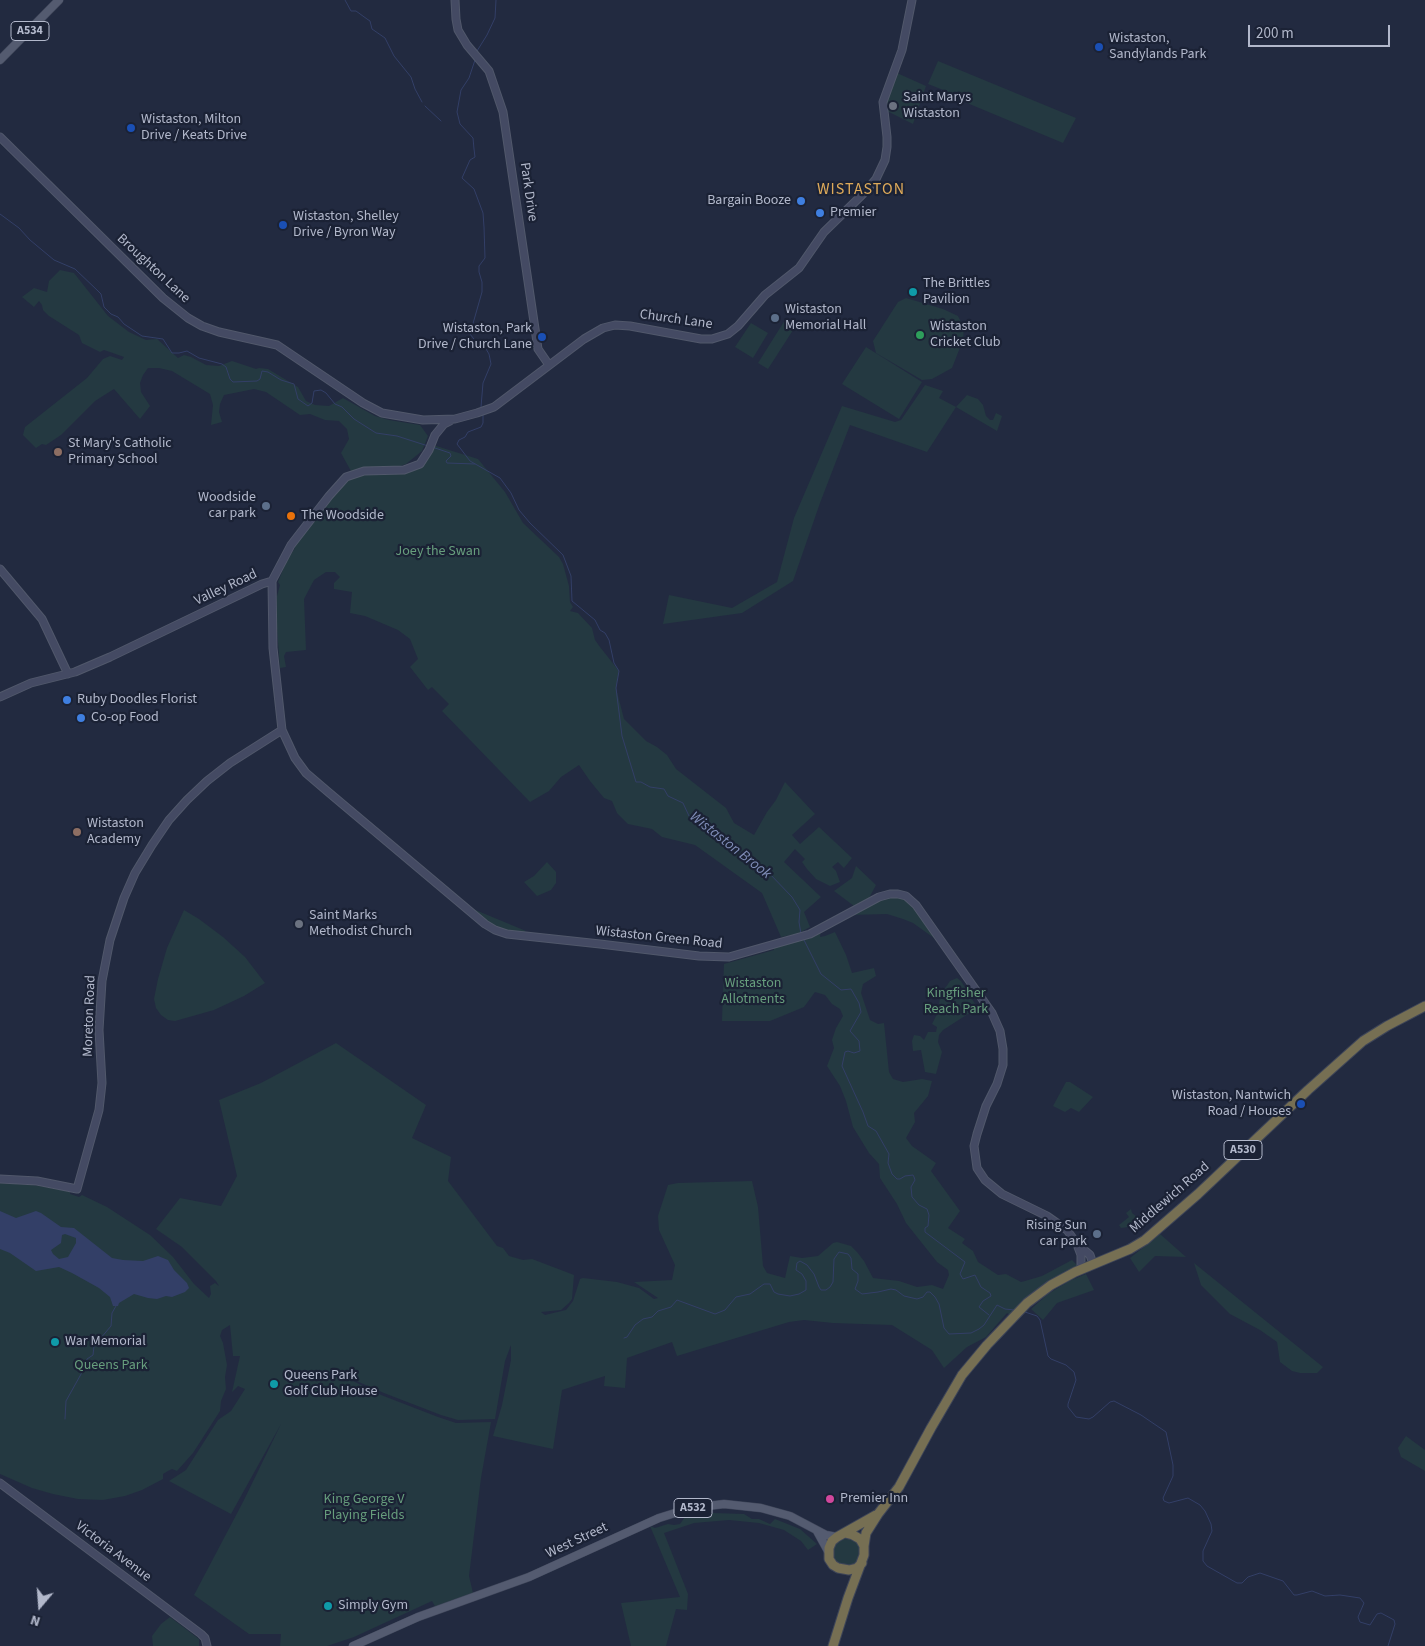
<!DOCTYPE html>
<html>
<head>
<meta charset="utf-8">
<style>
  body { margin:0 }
  #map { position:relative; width:1425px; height:1646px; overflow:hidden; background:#222a40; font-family:"Source Sans 3",sans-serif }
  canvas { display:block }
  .north { position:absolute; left:15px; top:1581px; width:50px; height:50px; -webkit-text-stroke:4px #1b2235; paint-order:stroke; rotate:198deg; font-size:14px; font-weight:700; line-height:20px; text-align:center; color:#b2b8cb }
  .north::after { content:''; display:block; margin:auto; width:18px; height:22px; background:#b2b8cb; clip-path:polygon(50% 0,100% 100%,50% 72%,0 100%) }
  .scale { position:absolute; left:1248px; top:25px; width:142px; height:22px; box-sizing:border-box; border:2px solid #b2b8cb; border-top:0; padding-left:6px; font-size:15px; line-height:18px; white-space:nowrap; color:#b2b8cb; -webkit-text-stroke:4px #1b2235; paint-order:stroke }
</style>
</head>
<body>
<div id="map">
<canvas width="1425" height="1646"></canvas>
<div class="north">N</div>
<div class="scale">200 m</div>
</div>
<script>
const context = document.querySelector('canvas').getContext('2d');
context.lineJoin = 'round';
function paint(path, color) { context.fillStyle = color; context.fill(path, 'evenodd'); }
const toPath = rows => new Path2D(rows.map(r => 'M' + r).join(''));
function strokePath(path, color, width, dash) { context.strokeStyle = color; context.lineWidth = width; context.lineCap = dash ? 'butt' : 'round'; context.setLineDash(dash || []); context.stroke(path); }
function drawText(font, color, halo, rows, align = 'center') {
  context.font = font + ' "Source Sans 3",sans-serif'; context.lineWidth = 4.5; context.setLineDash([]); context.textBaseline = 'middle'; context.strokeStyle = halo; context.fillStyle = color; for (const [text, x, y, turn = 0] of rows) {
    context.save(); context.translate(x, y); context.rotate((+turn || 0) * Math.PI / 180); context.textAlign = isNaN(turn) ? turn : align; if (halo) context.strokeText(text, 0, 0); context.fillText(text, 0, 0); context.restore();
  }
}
paint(toPath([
  [938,61,1076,118,1063,143,955,98,956,95,928,84],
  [897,73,926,86,913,124,887,111,886,97],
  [60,270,74,273,108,316,129,332,146,340,157,339,178,358,184,355,191,357,206,365,219,366,232,361,256,369,259,368,268,369,298,387,306,401,315,405,329,406,343,398,375,416,389,420,420,425,428,436,422,451,406,464,392,469,411,468,433,445,478,459,505,492,523,523,559,557,563,564,569,586,570,602,573,607,570,611,578,613,592,628,595,640,600,647,619,671,616,688,624,719,646,741,657,747,667,755,676,769,726,808,734,823,754,835,767,812,776,800,785,782,815,814,792,835,800,844,819,827,852,858,844,868,838,862,832,867,836,871,840,882,830,886,816,879,807,869,802,862,805,859,795,849,784,862,821,897,804,912,810,927,797,934,781,937,762,893,695,845,662,837,652,829,628,824,617,813,612,801,604,798,590,781,579,765,561,777,549,791,530,802,442,711,449,704,432,687,428,690,410,667,418,659,410,639,398,630,365,616,350,613,352,592,334,589,334,583,340,577,335,572,326,572,314,580,304,599,306,650,286,652,284,656,286,667,280,668,276,616,277,596,280,585,278,582,286,562,295,548,291,545,352,473,341,453,349,439,347,429,339,421,325,420,310,414,300,415,266,392,254,389,224,395,220,404,219,412,222,422,211,425,213,405,210,394,172,371,159,368,148,368,143,375,140,383,141,392,150,406,140,419,114,389,95,401,61,435,46,445,42,444,36,448,23,435,25,427,87,378,103,359,110,356,122,360,124,357,110,352,104,350,100,352,82,343,79,335,49,316,43,310,42,305,39,301,34,307,22,297,34,288,47,292,49,281],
  [906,298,943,309,958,316,964,328,963,340,952,368,932,379,922,380,876,353,873,341,898,302],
  [785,320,795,327,768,369,758,363],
  [751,323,768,333,753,358,735,347],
  [866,347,922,382,899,419,842,384],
  [925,385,943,391,939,398,956,407,967,395,978,399,983,405,986,416,990,420,993,420,996,413,1002,416,997,431,956,407,927,452,850,425,820,503,793,581,742,613,663,624,669,595,732,608,777,582,794,518,842,406,895,422,901,420],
  [547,862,556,872,556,883,551,890,537,896,524,882,534,876],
  [856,866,876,885,868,900,854,906,834,891,852,878],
  [890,896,905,898,915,906,941,943,913,923,903,919,887,914,850,915,879,899],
  [473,909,526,931,522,934,500,930,491,925],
  [184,910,199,919,223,937,245,957,265,983,244,996,214,1010,175,1021,168,1020,161,1015,156,1008,154,999,158,979,167,948],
  [821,928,820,937,825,936,835,932,846,955,852,973,874,968,876,976,863,984,861,993,870,1020,878,1024,884,1023,889,1072,893,1079,903,1082,922,1079,932,1081,928,1096,914,1113,915,1122,906,1138,912,1146,936,1163,931,1171,960,1211,948,1228,965,1239,962,1243,973,1251,978,1262,998,1275,1006,1274,1021,1282,1025,1281,1042,1276,1072,1260,1081,1269,1013,1317,1007,1313,986,1337,967,1347,944,1368,932,1350,892,1325,833,1323,804,1320,789,1322,677,1356,672,1342,627,1358,625,1388,604,1386,605,1376,562,1390,553,1449,493,1436,502,1405,511,1360,511,1345,505,1361,495,1419,458,1420,441,1415,384,1393,331,1370,381,1395,438,1417,456,1423,491,1422,481,1478,469,1576,473,1593,436,1608,432,1601,354,1637,327,1646,280,1646,281,1634,249,1634,194,1595,243,1502,281,1424,231,1514,169,1481,186,1470,218,1420,231,1411,245,1389,238,1386,232,1392,240,1356,233,1356,230,1325,222,1330,220,1336,223,1343,227,1365,225,1377,226,1389,221,1401,220,1411,193,1453,177,1471,172,1469,168,1471,163,1474,163,1479,142,1490,125,1496,103,1500,78,1499,53,1494,32,1488,0,1474,0,1183,32,1185,70,1191,70,1194,79,1197,82,1195,107,1207,150,1235,173,1257,194,1284,209,1298,211,1294,210,1286,215,1283,219,1286,216,1281,182,1247,156,1229,180,1198,221,1206,237,1176,219,1100,261,1083,336,1043,426,1105,412,1138,451,1157,448,1181,497,1246,503,1248,509,1256,523,1260,532,1259,574,1275,572,1299,569,1303,561,1310,541,1312,545,1315,566,1310,573,1301,580,1279,583,1278,617,1282,639,1288,654,1299,658,1298,634,1282,672,1280,675,1265,659,1230,658,1216,668,1185,678,1183,752,1181,758,1207,763,1266,767,1273,785,1278,790,1256,802,1258,818,1256,833,1243,837,1242,851,1246,857,1252,864,1261,873,1278,899,1281,917,1287,932,1285,943,1289,949,1275,948,1270,937,1262,906,1223,897,1204,880,1178,879,1164,869,1153,853,1127,846,1101,840,1086,827,1066,834,1048,832,1040,836,1028,843,1016,840,1009,832,1004,825,995,815,992,804,1007,770,1021,722,1021,724,964,774,950,774,944],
  [957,978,961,981,980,1012,968,1014,943,1030,939,1035,938,1042,942,1052,936,1074,925,1072,921,1050,913,1051,912,1041,914,1035,920,1036,924,1040,928,1032,936,1032,937,1027,932,1024,938,1012,940,997,939,992,946,987,950,981],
  [1066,1082,1070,1082,1093,1097,1079,1112,1071,1108,1065,1112,1053,1106],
  [1131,1209,1132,1213,1137,1217,1142,1215,1138,1218,1139,1221,1132,1225,1130,1223,1128,1227,1121,1228,1119,1225,1129,1217,1126,1213],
  [1160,1234,1186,1257,1155,1256,1139,1272,1130,1258],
  [1194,1263,1323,1367,1317,1373,1300,1373,1292,1371,1280,1362,1277,1342,1260,1330,1230,1314,1201,1285],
  [1086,1274,1094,1290,1057,1303,1043,1320,1031,1309,1048,1294,1069,1281],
  [1406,1436,1425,1450,1425,1471,1401,1457,1398,1448],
  [713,1513,744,1514,752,1519,759,1519,770,1524,775,1519,800,1529,817,1544,808,1550,801,1541,784,1530,759,1523,729,1520,694,1523,664,1533,688,1594,687,1610,676,1609,666,1646,631,1646,621,1603,680,1597,650,1526,655,1528,668,1524,674,1525,680,1524,685,1517],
  '833 1552a14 14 0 1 1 28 0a14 14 0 1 1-28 0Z',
  [170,1617,199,1639,199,1646,153,1646,152,1636,161,1624]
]), '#243941');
paint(toPath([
  [0,1211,16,1218,36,1211,41,1213,61,1227,74,1228,112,1258,123,1260,143,1261,158,1256,168,1260,174,1270,187,1283,189,1288,185,1292,172,1297,166,1296,157,1299,148,1298,134,1294,119,1303,118,1306,113,1306,110,1297,99,1288,72,1273,59,1267,36,1271,10,1253,0,1249],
  [65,1234,76,1238,76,1243,68,1257,59,1259,53,1254,51,1250,61,1243,62,1235]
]), '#333f67');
strokePath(toPath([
  [345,0,351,11,356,11,367,19,370,21,372,29,385,38,394,56,411,77,415,89,422,102],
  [477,51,487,35,495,18,496,0],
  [475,60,469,78,461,90,457,112,460,124,473,138,474,149,475,157,470,160,462,178,474,189,483,213,484,227,485,258,479,266,479,272,482,282,482,292,470,334,477,343,486,349,489,354,491,364,483,383,481,407],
  [425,106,441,121],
  [0,214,19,228,30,240,54,260,75,269,97,290,101,294,104,307,111,314,118,317,124,324,142,336,163,339,172,353,179,353,187,351,199,358,222,364,226,367,230,379,233,382,257,381,260,379,262,371,268,372,281,380,294,384,298,399,308,406,312,403,314,391,321,390,326,393,335,404,342,407,354,419,376,433,397,436,428,446],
  [483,414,483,423,481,427,468,432,465,437,459,440,457,444,470,461,500,478,511,493,519,510,530,523,563,555,571,576,572,601,595,620,600,630,605,633,609,640,614,663,619,671,616,688,622,736,636,782,641,782,650,787,664,789,668,796,683,803,689,816,703,822,712,834,741,852,750,862,768,872,792,897,800,910,799,922,801,934],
  [432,447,450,453,451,456,446,461,447,463,475,464],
  [804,940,821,974,841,990,851,989,859,1003,861,1012,850,1031,859,1041,860,1051,854,1053,848,1051,845,1052,842,1066,863,1112,868,1126,876,1131,889,1154,888,1163,892,1174,897,1179,900,1179,905,1176,913,1175,914,1177,915,1180,911,1187,912,1197,919,1205,927,1209,929,1215,928,1226,925,1228,925,1232,965,1262,960,1274,963,1279,975,1275,981,1287,990,1293,991,1296,983,1301,979,1307,989,1315],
  [1025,1312,1037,1316,1040,1320,1048,1356,1051,1359,1066,1365,1074,1372,1076,1380,1068,1404,1068,1407,1076,1417,1089,1419,1093,1417,1110,1402,1114,1401,1141,1415,1166,1432,1173,1465,1173,1476,1163,1498,1164,1501,1169,1503,1188,1498,1200,1505,1205,1511,1211,1524,1212,1531,1203,1551,1203,1561,1207,1566,1237,1583,1242,1583,1248,1577,1260,1573,1283,1581,1294,1595,1297,1595,1312,1591,1325,1596,1340,1595,1360,1598,1364,1603,1358,1617,1360,1622,1370,1625,1377,1614,1381,1613,1394,1620,1395,1624,1388,1646],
  [624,1338,627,1337,635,1325,643,1319,652,1317,658,1311,671,1307,677,1300,715,1314,725,1310,736,1297,750,1294,764,1284,770,1284,774,1292,778,1294,790,1296,799,1294,806,1290,806,1281,802,1274,796,1270,797,1263,800,1261,807,1265,814,1274,819,1287,821,1290,826,1290,830,1287,833,1282,834,1259,839,1252,848,1254,851,1258,852,1269,858,1274,858,1281,855,1289,862,1294,878,1292,891,1289,896,1290,904,1296,917,1299,923,1297,927,1292,930,1292,935,1297,939,1304,944,1328,949,1334,971,1333,979,1329,984,1325,997,1305,1005,1309,1014,1310],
  [86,1362,87,1359,93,1355,94,1346,111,1326,112,1313,116,1306],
  [65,1419,66,1401,85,1367]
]), '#333f67', 1);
const secondary = toPath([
  [455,0,456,19,458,30,467,45,489,71,503,112,538,349,549,365],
  [0,137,163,298,188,318,202,326,219,332,277,345,363,403,382,413,423,420,455,419,477,413,494,407,584,339,603,328,615,325,630,326,701,339,712,339,728,334,738,326,765,295,799,268,824,232,863,194,876,179,885,160,887,147,887,137,883,102,902,50,912,0],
  [0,569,42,619,68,674],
  [272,581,273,648,282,730,295,758,306,773,327,791,485,924,495,930,507,934,600,944,699,956,729,957,810,934,879,897,890,894,898,894,906,896,916,905,992,1013,1000,1031,1003,1049,1003,1065,997,1084,986,1106,977,1134,974,1146,977,1168,985,1180,1002,1194,1047,1216,1067,1230,1077,1244,1090,1255,1093,1264],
  [0,697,31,683,75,672,110,657,262,584,272,581,291,545,329,496,346,477,364,471,404,470,420,464,429,450,435,435,444,424,450,421],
  [0,1179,37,1181,77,1189,99,1110,102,1083,99,1030,102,981,110,940,124,898,135,873,152,845,169,820,187,800,207,781,230,763,282,730],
  [1078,1247,1081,1255,1081,1269],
  [0,1483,201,1634,205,1638,207,1646]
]);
const primary = toPath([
  [0,60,59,0],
  [817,1531,828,1551],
  [353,1646,418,1617,529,1577,659,1518,691,1508,724,1504,761,1508,790,1516,826,1535,837,1537]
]);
const highway = toPath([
  [864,1546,866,1533,878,1514,899,1487,931,1428,962,1375,987,1345,1027,1303,1051,1285,1075,1272,1130,1249,1145,1240,1198,1194,1308,1090,1363,1041,1387,1026,1425,1006],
  [862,1563,857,1568,849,1570,838,1568,833,1565,829,1559,829,1548,832,1541,837,1537,876,1515],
  [833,1646,848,1598,864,1555,864,1546,860,1539,853,1535,845,1533]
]);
strokePath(secondary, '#51586b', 9);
strokePath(primary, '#3f4659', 9);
strokePath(highway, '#3e4558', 11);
strokePath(secondary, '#444a63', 7);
strokePath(primary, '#545b70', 8);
strokePath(highway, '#766f53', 9);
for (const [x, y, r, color] of [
  [1099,47,5,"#1a4fb4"],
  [893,106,5,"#6b7280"],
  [131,128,5,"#1a4fb4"],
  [801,201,5,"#3f7fe0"],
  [820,213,5,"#3f7fe0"],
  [283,225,5,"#1a4fb4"],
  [913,292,5,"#0f9aa8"],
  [775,318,5,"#5c6f8a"],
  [920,335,5,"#2e9e5b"],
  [542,337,5,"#1a4fb4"],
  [58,452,5,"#8d6e63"],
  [266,506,5,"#5c6f8a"],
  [291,516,5,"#e8710a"],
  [67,700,5,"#3f7fe0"],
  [81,718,5,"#3f7fe0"],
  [77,832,5,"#8d6e63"],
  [299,924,5,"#6b7280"],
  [1301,1104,5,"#1a4fb4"],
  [1097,1234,5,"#5c6f8a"],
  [55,1342,5,"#0f9aa8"],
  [274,1384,5,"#0f9aa8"],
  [830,1499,5,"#d1479c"],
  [328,1606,5,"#0f9aa8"]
]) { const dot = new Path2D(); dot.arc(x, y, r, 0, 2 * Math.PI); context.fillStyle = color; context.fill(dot); strokePath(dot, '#1b2235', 2); }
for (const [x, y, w] of [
  [30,31,38],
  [1243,1150,38],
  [693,1508,38]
]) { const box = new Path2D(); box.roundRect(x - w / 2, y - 9.5, w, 19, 4); context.fillStyle = '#1b2235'; context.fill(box); strokePath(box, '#b2b8cb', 1); }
drawText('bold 12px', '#b2b8cb', null, [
  ["A534",30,31],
  ["A530",1243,1150],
  ["A532",693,1508]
]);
drawText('14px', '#b2b8cb', '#1b2235', [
  ["Wistaston,",1109,39],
  ["Sandylands Park",1109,55],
  ["Saint Marys",903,98],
  ["Wistaston",903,114],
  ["Wistaston, Milton",141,120],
  ["Drive / Keats Drive",141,136],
  ["Bargain Booze",791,201,"right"],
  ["Premier",830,213],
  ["Wistaston, Shelley",293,217],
  ["Drive / Byron Way",293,233],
  ["The Brittles",923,284],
  ["Pavilion",923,300],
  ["Wistaston",785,310],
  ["Memorial Hall",785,326],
  ["Wistaston",930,327],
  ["Cricket Club",930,343],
  ["Wistaston, Park",532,329,"right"],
  ["Drive / Church Lane",532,345,"right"],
  ["St Mary's Catholic",68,444],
  ["Primary School",68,460],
  ["Woodside",256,498,"right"],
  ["car park",256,514,"right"],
  ["The Woodside",301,516],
  ["Ruby Doodles Florist",77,700],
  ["Co-op Food",91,718],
  ["Wistaston",87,824],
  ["Academy",87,840],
  ["Saint Marks",309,916],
  ["Methodist Church",309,932],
  ["Wistaston, Nantwich",1291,1096,"right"],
  ["Road / Houses",1291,1112,"right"],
  ["Rising Sun",1087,1226,"right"],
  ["car park",1087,1242,"right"],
  ["War Memorial",65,1342],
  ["Queens Park",284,1376],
  ["Golf Club House",284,1392],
  ["Premier Inn",840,1499],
  ["Simply Gym",338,1606]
], 'left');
drawText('14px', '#b2b8cb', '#1b2235', [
  ["Park Drive",528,192,82],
  ["Broughton Lane",153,269,43],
  ["Church Lane",676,320,8],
  ["Valley Road",226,588,-25],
  ["Wistaston Green Road",659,938,6],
  ["Moreton Road",90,1016,-88],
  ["Middlewich Road",1170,1198,-41],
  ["West Street",577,1541,-25],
  ["Victoria Avenue",113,1552,37]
]);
drawText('14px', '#679e7d', '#1b2235', [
  ["Joey the Swan",438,552],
  ["Wistaston",753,984],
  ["Allotments",753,1000],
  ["Kingfisher",956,994],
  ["Reach Park",956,1010],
  ["Queens Park",111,1366],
  ["King George V",364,1500],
  ["Playing Fields",364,1516]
]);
drawText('italic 15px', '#808eb9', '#1b2235', [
  ["Wistaston Brook",730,846,38]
]);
context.letterSpacing = '1px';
drawText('16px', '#deaa5a', '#1b2235', [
  ["WISTASTON",861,190]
]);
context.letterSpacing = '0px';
</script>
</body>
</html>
